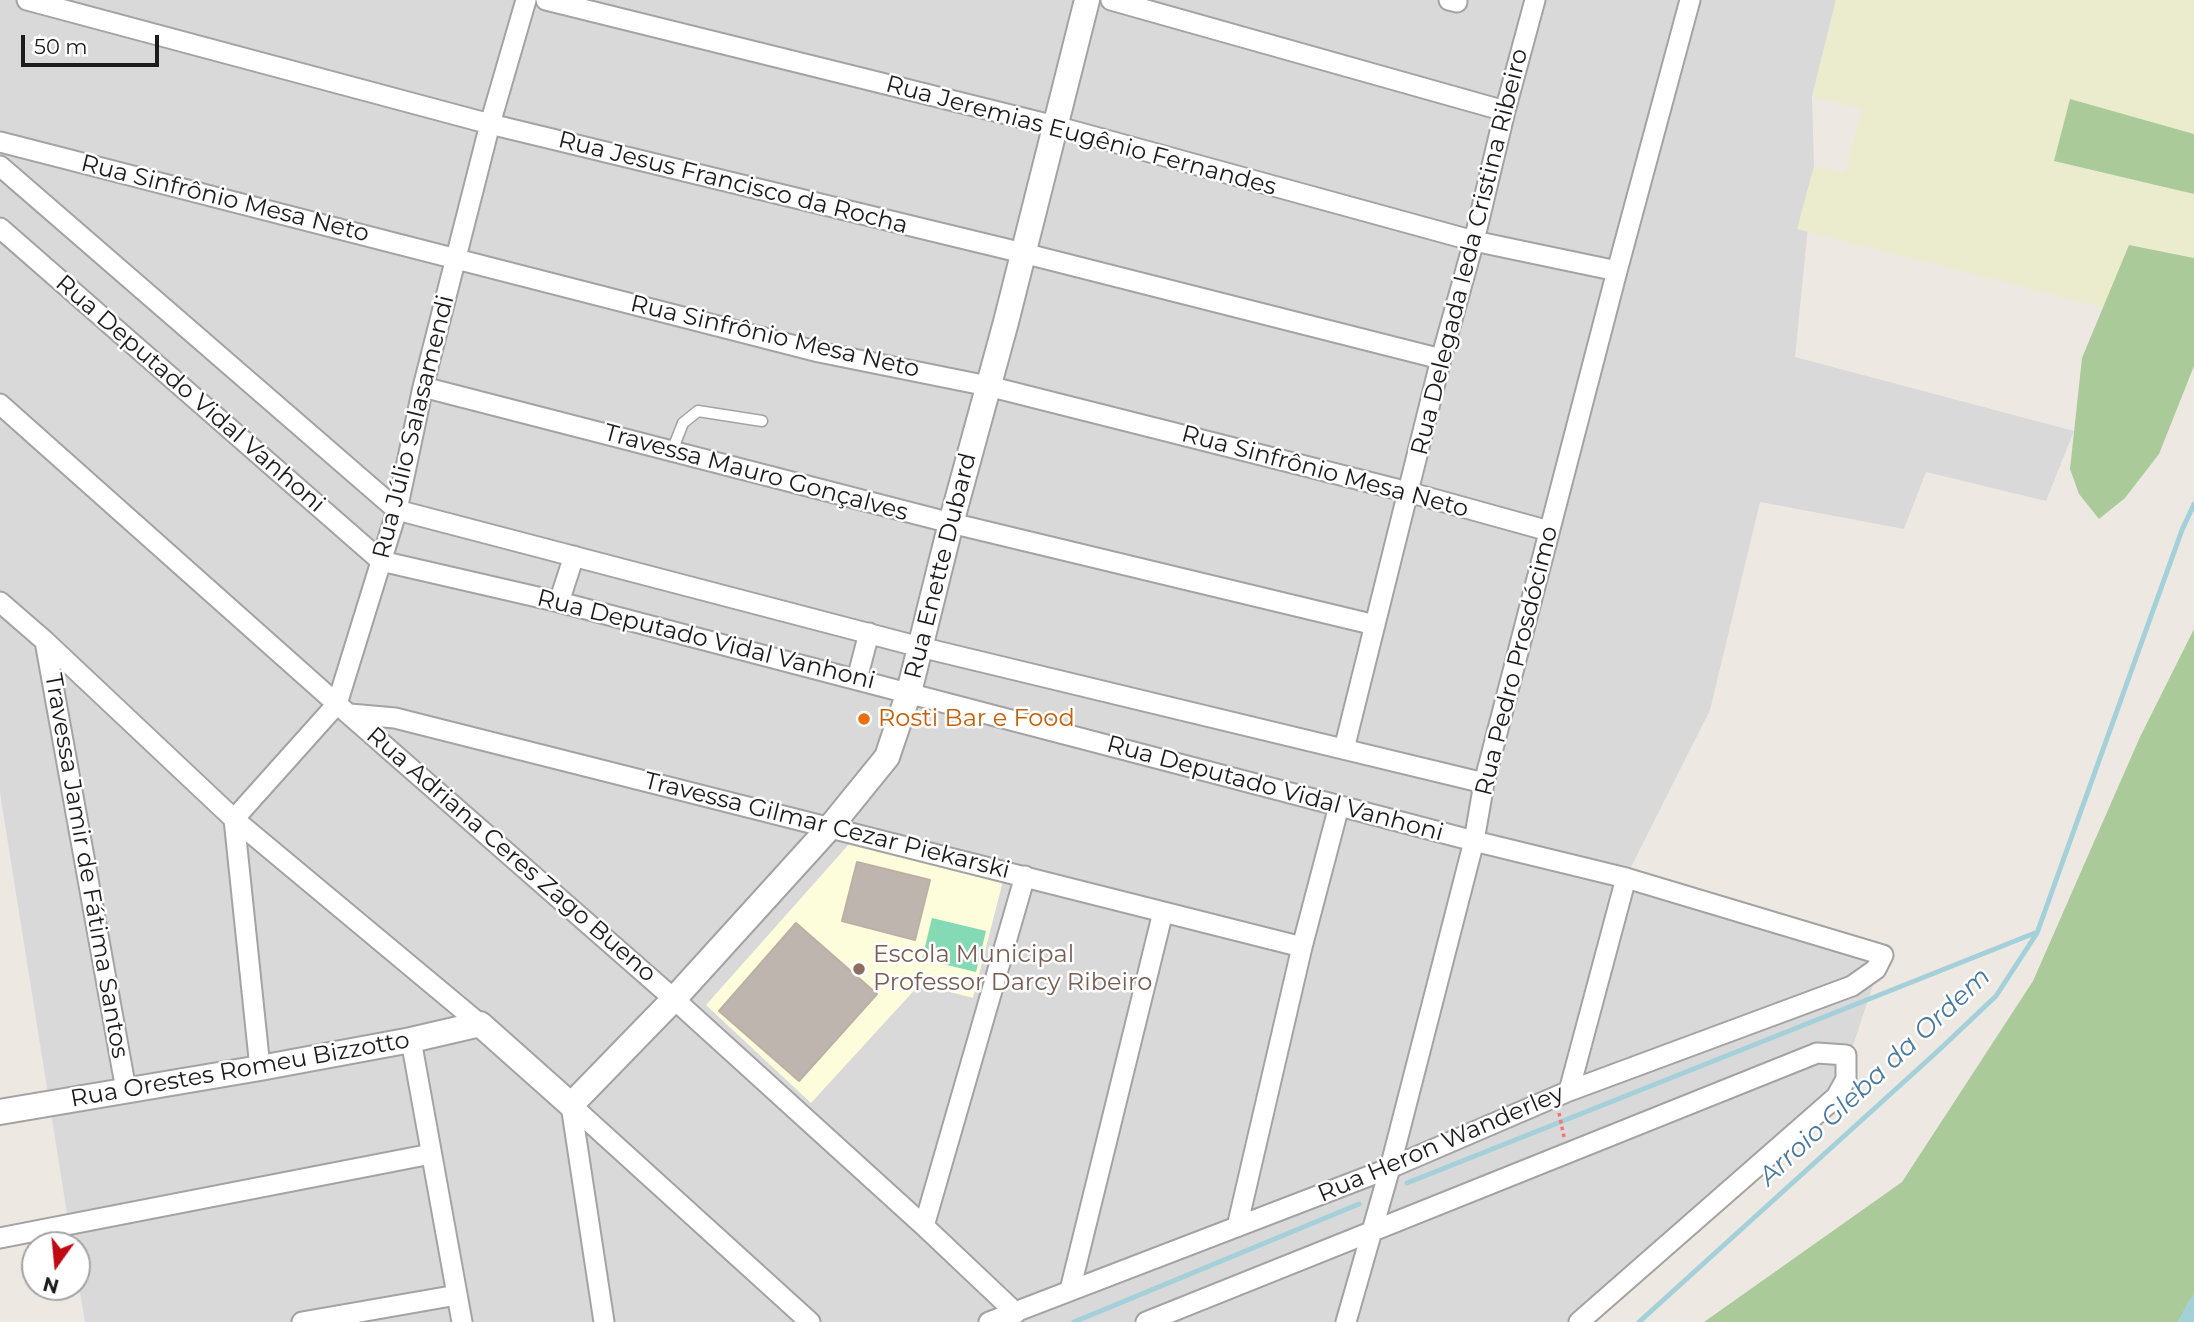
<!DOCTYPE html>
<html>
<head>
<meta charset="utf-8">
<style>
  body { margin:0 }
  #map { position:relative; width:2194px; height:1322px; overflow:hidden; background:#ede9e2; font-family:Montserrat,sans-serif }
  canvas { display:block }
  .north { position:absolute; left:21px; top:1231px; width:70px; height:70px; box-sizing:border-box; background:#fff; border:2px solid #a4a4a4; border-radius:50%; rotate:195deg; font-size:19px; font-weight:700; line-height:28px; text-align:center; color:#1c1c1c }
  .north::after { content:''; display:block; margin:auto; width:24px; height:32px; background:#c00911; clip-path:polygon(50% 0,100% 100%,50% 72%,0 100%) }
  .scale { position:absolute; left:21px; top:35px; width:138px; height:32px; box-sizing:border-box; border:4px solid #1c1c1c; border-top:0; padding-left:9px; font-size:21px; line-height:24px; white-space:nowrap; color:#1c1c1c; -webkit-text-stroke:5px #fff; paint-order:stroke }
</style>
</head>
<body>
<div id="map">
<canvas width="2194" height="1322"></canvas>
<div class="north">N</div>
<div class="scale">50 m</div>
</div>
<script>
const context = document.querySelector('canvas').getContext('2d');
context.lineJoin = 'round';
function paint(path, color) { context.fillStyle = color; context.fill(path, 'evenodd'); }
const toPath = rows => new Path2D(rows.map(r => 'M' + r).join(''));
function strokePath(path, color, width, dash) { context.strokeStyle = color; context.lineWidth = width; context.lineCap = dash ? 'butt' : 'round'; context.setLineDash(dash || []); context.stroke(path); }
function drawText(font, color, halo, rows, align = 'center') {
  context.font = font + ' Montserrat,sans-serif'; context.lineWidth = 5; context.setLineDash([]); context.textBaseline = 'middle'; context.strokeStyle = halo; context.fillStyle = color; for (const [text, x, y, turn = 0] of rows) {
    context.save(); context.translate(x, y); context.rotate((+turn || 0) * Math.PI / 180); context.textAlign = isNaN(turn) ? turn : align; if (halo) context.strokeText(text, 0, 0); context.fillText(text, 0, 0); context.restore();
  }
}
paint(toPath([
  [0,0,1836,0,1812,97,1814,166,1795,357,2074,431,2046,501,1926,472,1904,529,1760,502,1710,710,1626,877,1883,955,1836,1097,1579,1322,85,1322,77,1274,77,1245,72,1245,0,793]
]), '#dad9d9');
paint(toPath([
  [850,843,1003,881,973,998,920,984,811,1103,706,1005]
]), '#fdfcdb');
paint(toPath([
  [1836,0,2194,0,2194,134,2070,100,2054,161,2194,194,2194,258,2129,245,2104,308,1797,229,1814,166,1845,173,1862,108,1812,97]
]), '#ebecce');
paint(toPath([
  [2070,99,2194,134,2194,194,2054,161],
  [2129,245,2194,258,2194,366,2159,454,2125,498,2099,519,2079,494,2070,469,2082,358],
  [2194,629,2194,1294,2178,1322,1704,1322,1902,1182,2033,981,2140,737]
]), '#aacb99');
paint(toPath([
  [932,918,986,931,976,972,922,959]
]), '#83dab4');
paint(toPath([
  [2194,1294,2194,1322,2178,1322,2188,1302]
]), '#a4d0d9');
strokePath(toPath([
  [1407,1183,2035,933],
  [1074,1322,1359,1204],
  [1639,1322,1939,1050,1996,996,2037,933,2182,530,2194,504]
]), '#a4d0d9', 5);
const building = toPath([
  [857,862,930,880,915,940,842,921,857,862],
  [796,923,877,994,799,1081,719,1011,796,923]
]);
paint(building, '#beb5af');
strokePath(building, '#beafa5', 2);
const service = toPath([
  [672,451,683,423,698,411,762,421]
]);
const minor = toPath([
  [27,0,490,124,1023,253,1441,359],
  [546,0,1055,126,1474,241,1617,271],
  [1111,0,1505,111],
  [1449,0,1457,2],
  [0,142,819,352,988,386,1408,492,1549,531],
  [0,166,397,510,920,647,1484,783],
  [0,228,381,561,559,602,1474,841,1626,878,1883,955,1876,969,1852,986,1569,1091,1390,1168,989,1322],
  [423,387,951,523,1375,625],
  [0,404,337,704,674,999,924,1226,1016,1313],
  [0,602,45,641,234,819,480,1024],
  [559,602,574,556],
  [45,641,126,1090],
  [857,679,869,633],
  [350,714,395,718,1302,947],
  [1344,749,1441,359,1474,241,1505,111,1535,0],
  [411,1040,462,1322],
  [260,1068,234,819,337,704,397,510,423,387,490,124,526,0],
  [1569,1091,1626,878],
  [571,1105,810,1322],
  [571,1105,604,1322],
  [924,1226,1025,876],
  [1237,1227,1302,947,1339,806],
  [0,1238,431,1154],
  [1070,1290,1163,912],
  [302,1322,457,1295],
  [1146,1322,1817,1053,1846,1055,1846,1079,1836,1097,1579,1322],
  [1346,1322,1390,1168,1474,841,1484,783,1617,271,1690,0]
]);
const tertiary = toPath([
  [0,1112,260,1068,411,1040,480,1024,571,1105,674,999,831,826,887,757,909,692,951,523,1006,322,1087,0]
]);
strokePath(service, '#a3a3a3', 13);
strokePath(minor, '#a3a3a3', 23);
strokePath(tertiary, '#a3a3a3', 28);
strokePath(toPath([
  [1559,1113,1564,1137]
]), '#f3756d', 3.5, [3.5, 3.5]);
strokePath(service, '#fff', 10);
strokePath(minor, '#fff', 19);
strokePath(tertiary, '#fff', 24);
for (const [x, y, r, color] of [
  [864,719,7,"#e8710a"],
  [859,969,7,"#8d6e63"]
]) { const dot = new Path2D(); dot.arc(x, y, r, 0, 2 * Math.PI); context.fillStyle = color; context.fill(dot); strokePath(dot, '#fff', 2.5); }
drawText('24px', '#1c1c1c', '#fff', [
  ["Rua Jeremias Eugênio Fernandes",1081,136,15],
  ["Rua Jesus Francisco da Rocha",733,183,14],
  ["Rua Sinfrônio Mesa Neto",225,199,14],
  ["Rua Delegada Ieda Cristina Ribeiro",1470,252,-76],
  ["Rua Sinfrônio Mesa Neto",775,337,13],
  ["Rua Deputado Vidal Vanhoni",190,394,41],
  ["Rua Júlio Salasamendi",414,427,-76],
  ["Rua Sinfrônio Mesa Neto",1325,472,15],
  ["Travessa Mauro Gonçalves",756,473,15],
  ["Rua Enette Dubard",941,566,-76],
  ["Rua Deputado Vidal Vanhoni",706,640,14],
  ["Rua Pedro Prosdócimo",1517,661,-76],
  ["Rua Deputado Vidal Vanhoni",1275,789,15],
  ["Travessa Gilmar Cezar Piekarski",827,826,14],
  ["Rua Adriana Ceres Zago Bueno",511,855,41],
  ["Travessa Jamir de Fátima Santos",86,866,80],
  ["Rua Orestes Romeu Bizzotto",240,1070,-10],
  ["Rua Heron Wanderley",1441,1144,-23]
]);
drawText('24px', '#c56008', '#fff', [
  ["Rosti Bar e Food",878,719]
], 'left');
drawText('24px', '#785e54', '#fff', [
  ["Escola Municipal",873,955],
  ["Professor Darcy Ribeiro",873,983]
], 'left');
drawText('italic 26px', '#4a79a0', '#fff', [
  ["Arroio Gleba da Ordem",1875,1077,-43]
]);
</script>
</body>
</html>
